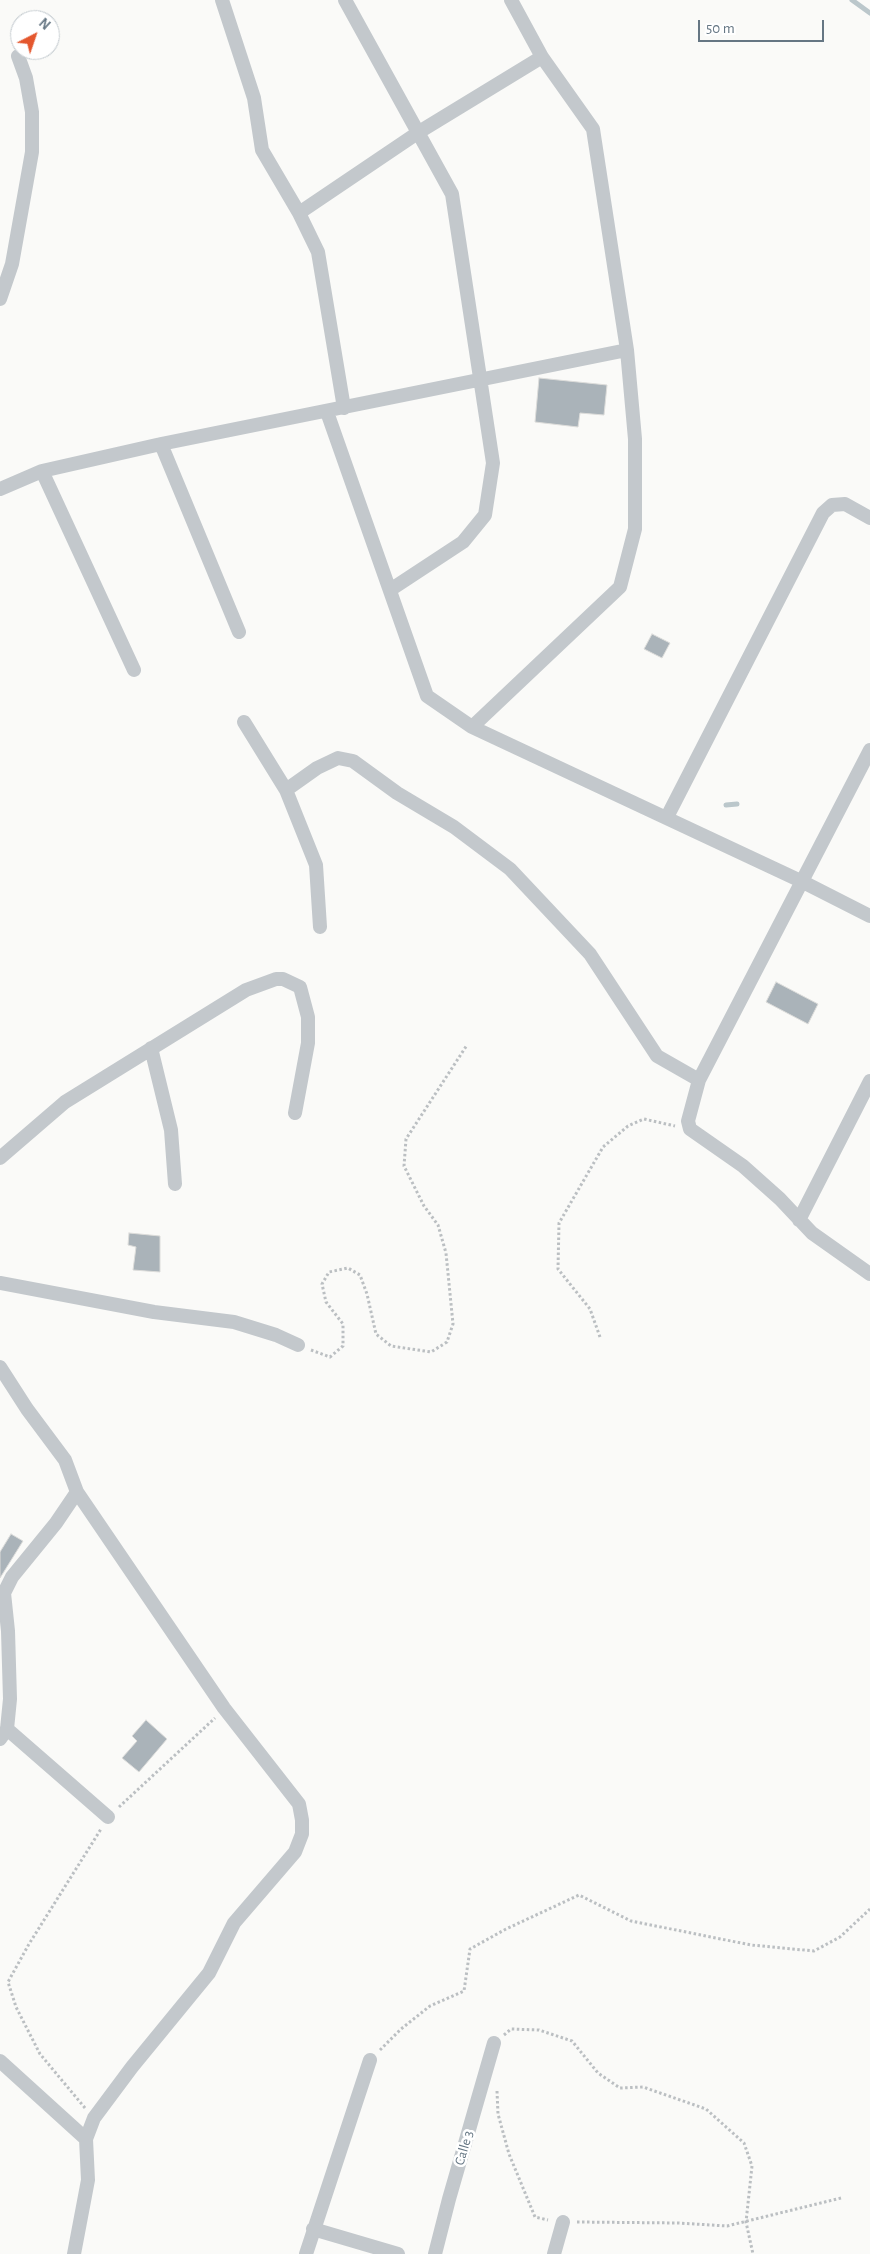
<!DOCTYPE html>
<html>
<head>
<meta charset="utf-8">
<style>
  body { margin:0 }
  #map { position:relative; width:870px; height:2254px; overflow:hidden; background:#fafaf8; font-family:"Alegreya Sans",sans-serif }
  canvas { display:block }
  .north { position:absolute; left:10px; top:10px; width:50px; height:50px; box-sizing:border-box; background:#fff; border:1px solid #c1c8cd; border-radius:50%; rotate:41deg; font-size:14px; font-weight:700; line-height:20px; text-align:center; color:#657683 }
  .north::after { content:''; display:block; margin:auto; width:18px; height:22px; background:#e4572e; clip-path:polygon(50% 0,100% 100%,50% 72%,0 100%) }
  .scale { position:absolute; left:698px; top:20px; width:126px; height:22px; box-sizing:border-box; border:2px solid #657683; border-top:0; padding-left:6px; font-size:15px; line-height:18px; white-space:nowrap; color:#657683; -webkit-text-stroke:4px #fff; paint-order:stroke }
</style>
</head>
<body>
<div id="map">
<canvas width="870" height="2254"></canvas>
<div class="north">N</div>
<div class="scale">50 m</div>
</div>
<script>
const context = document.querySelector('canvas').getContext('2d');
context.lineJoin = 'round';
const toPath = rows => new Path2D(rows.map(r => 'M' + r).join(''));
function strokePath(path, color, width, dash) { context.strokeStyle = color; context.lineWidth = width; context.lineCap = dash ? 'butt' : 'round'; context.setLineDash(dash || []); context.stroke(path); }
function paint(path, color) { context.fillStyle = color; context.fill(path, 'evenodd'); }
function drawText(font, color, halo, rows, align = 'center') {
  context.font = font + ' "Alegreya Sans",sans-serif'; context.lineWidth = 5; context.setLineDash([]); context.textBaseline = 'middle'; context.strokeStyle = halo; context.fillStyle = color; for (const [text, x, y, turn = 0] of rows) {
    context.save(); context.translate(x, y); context.rotate((+turn || 0) * Math.PI / 180); context.textAlign = isNaN(turn) ? turn : align; if (halo) context.strokeText(text, 0, 0); context.fillText(text, 0, 0); context.restore();
  }
}
strokePath(toPath([
  [852,0,870,13],
  [726,805,737,804]
]), '#bbc7cb', 5);
const building = toPath([
  [539,378,607,385,604,415,580,413,578,427,535,422,539,378],
  [652,634,670,643,662,658,644,649,652,634],
  [776,982,818,1004,808,1024,766,1002,776,982],
  [129,1233,160,1236,160,1272,133,1270,136,1247,128,1245,129,1233],
  [11,1534,23,1541,0,1578,0,1552,11,1534],
  [146,1720,167,1739,139,1772,122,1758,137,1741,132,1736,146,1720]
]);
paint(building, '#aab3b9');
strokePath(building, '#dcdcda', 1);
strokePath(toPath([
  [600,1337,590,1309,558,1269,559,1223,603,1147,628,1126,644,1119,675,1126],
  [311,1350,330,1357,343,1346,343,1324,326,1302,322,1284,329,1272,348,1268,360,1275,367,1294,376,1334,391,1346,431,1352,447,1342,453,1324,446,1253,438,1225,424,1206,404,1166,406,1139,467,1045],
  [119,1807,215,1718],
  [504,2035,511,2029,539,2030,572,2041,598,2073,620,2088,643,2087,706,2109,744,2143,752,2166,746,2222,753,2254],
  [380,2050,401,2029,430,2006,464,1991,470,1949,506,1929,579,1895,631,1921,751,1945,814,1951,840,1937,870,1909],
  [497,2091,498,2114,509,2154,535,2217,548,2220],
  [85,2108,40,2054,16,2007,8,1982,29,1944,101,1829],
  [577,2222,678,2223,727,2226,841,2198]
]), '#bbbfc2', 3, [2.5, 2.5]);
strokePath(toPath([
  [222,0,254,98,262,150,299,213,318,252,344,408],
  [345,0,452,194,493,463,485,515,463,542,390,590],
  [299,213,419,132,542,57],
  [0,299,12,264,32,152,32,112,26,78,18,56],
  [327,412,427,696,472,727,803,882,870,916],
  [161,444,239,632],
  [42,471,134,670],
  [0,489,42,471,161,444,627,350],
  [244,722,286,790,316,865,320,927],
  [472,727,620,587,635,529,635,439,627,350,593,129,542,57,511,0],
  [870,750,699,1080,688,1121,690,1129,743,1166,780,1199,812,1233,870,1274],
  [286,790,317,768,338,758,353,761,397,793,454,827,510,869,590,954,657,1056,699,1080],
  [667,817,823,513,832,505,845,504,870,518],
  [151,1048,171,1130,175,1184],
  [0,1158,65,1102,246,990,276,979,283,979,300,987,308,1017,308,1043,295,1113],
  [799,1220,870,1081],
  [0,1283,154,1312,234,1322,276,1335,298,1345],
  [0,1367,27,1409,65,1460,77,1492,224,1708,299,1804,302,1820,302,1834,295,1852,234,1923,209,1973,132,2067,94,2118,86,2139,88,2180,74,2254],
  [7,1729,108,1817],
  [0,1739,7,1729,10,1699,8,1631,4,1593,12,1577,56,1523,77,1492],
  [0,2061,86,2139],
  [313,2229,398,2254],
  [306,2254,370,2060],
  [435,2254,449,2199,494,2043],
  [554,2254,563,2222]
]), '#c3c8cc', 14);
drawText('14px', '#657683', '#fff', [
  ["Calle 3",464,2148,-74]
]);
</script>
</body>
</html>
